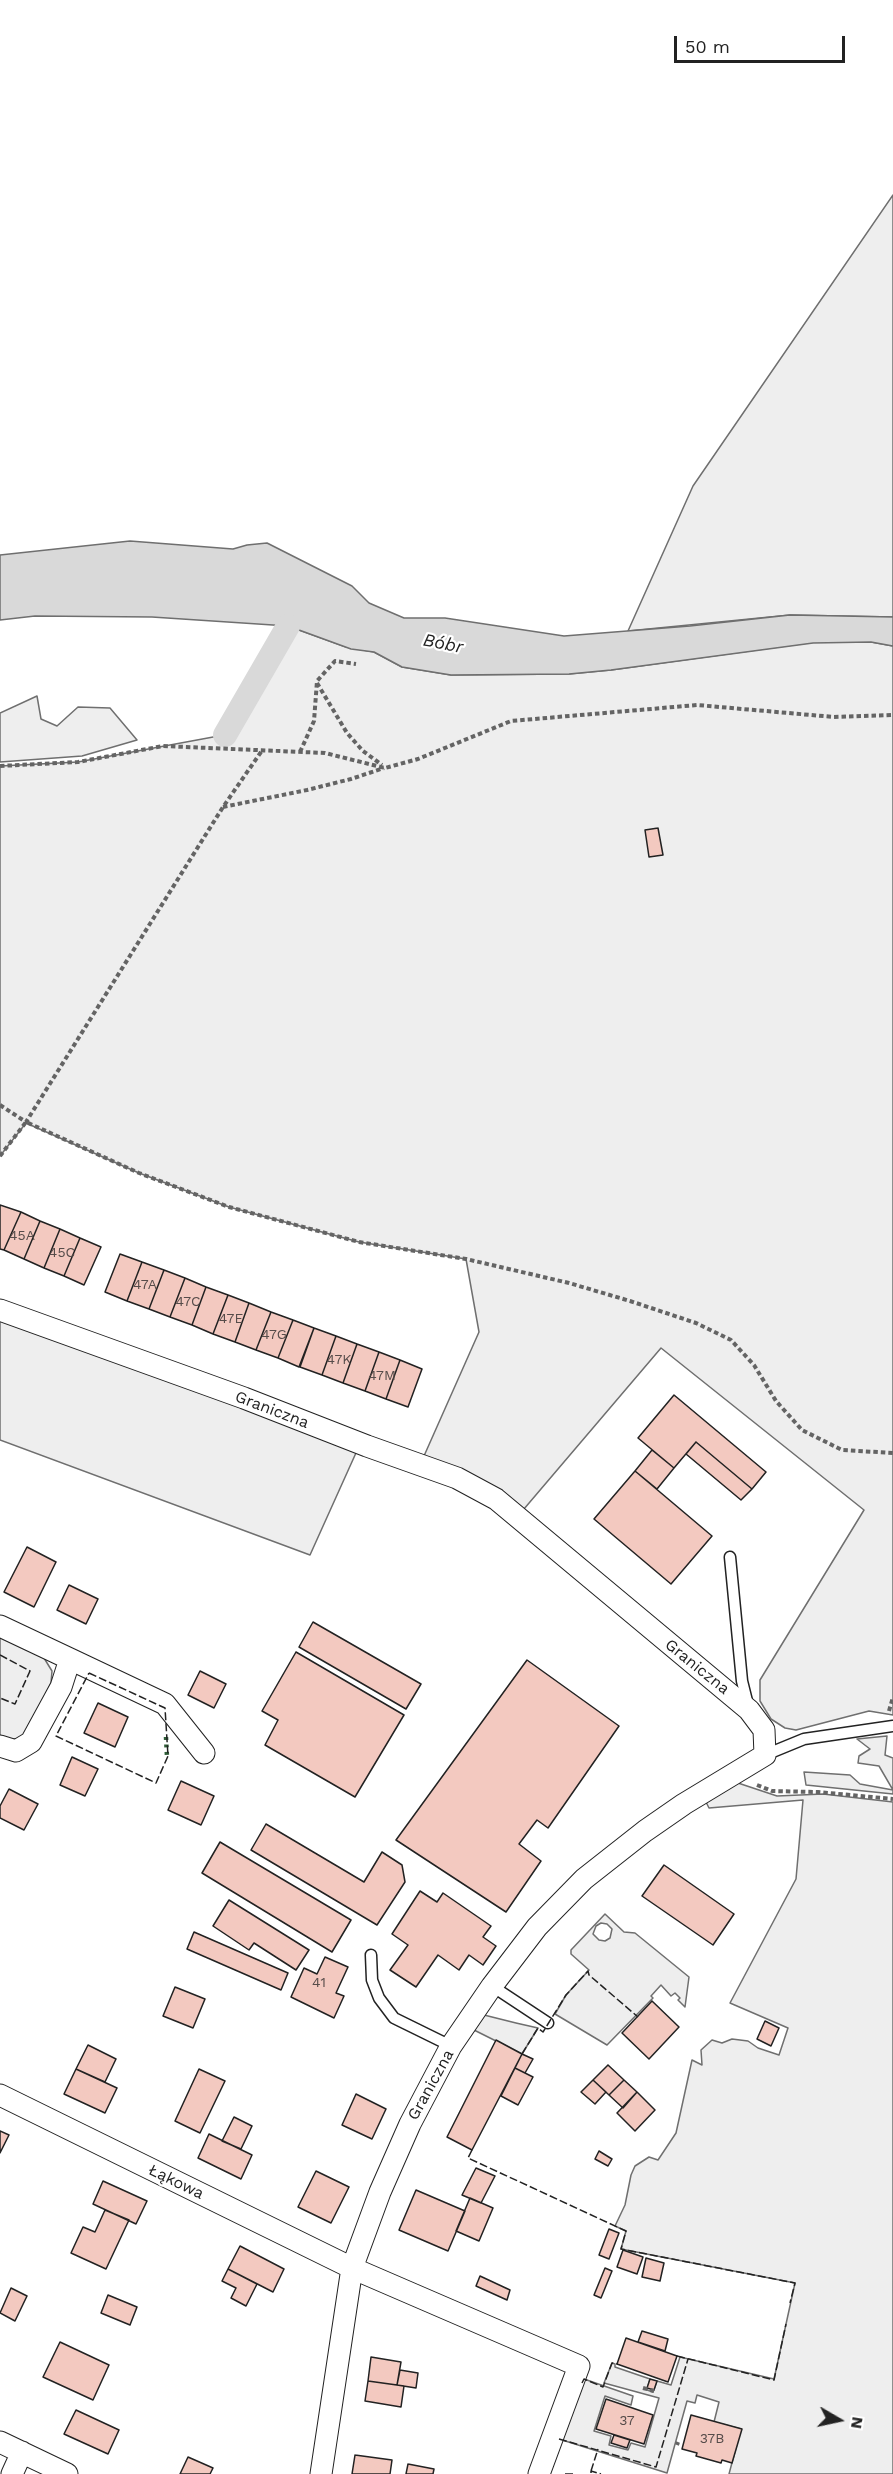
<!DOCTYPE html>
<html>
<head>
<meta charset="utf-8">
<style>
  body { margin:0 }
  #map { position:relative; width:893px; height:2474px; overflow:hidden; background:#fff; font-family:"Work Sans",sans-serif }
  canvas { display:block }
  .north { position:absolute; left:809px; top:2390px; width:60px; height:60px; -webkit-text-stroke:4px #fff; paint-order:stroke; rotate:99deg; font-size:16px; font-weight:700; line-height:24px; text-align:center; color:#222 }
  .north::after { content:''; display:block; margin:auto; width:21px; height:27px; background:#222; clip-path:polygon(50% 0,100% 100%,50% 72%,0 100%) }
  .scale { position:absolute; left:674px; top:36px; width:171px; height:27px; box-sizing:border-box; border:3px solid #222; border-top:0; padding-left:8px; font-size:18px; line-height:21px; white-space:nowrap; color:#222; -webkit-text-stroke:4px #fff; paint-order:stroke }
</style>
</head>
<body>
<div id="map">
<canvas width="893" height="2474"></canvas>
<div class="north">N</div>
<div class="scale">50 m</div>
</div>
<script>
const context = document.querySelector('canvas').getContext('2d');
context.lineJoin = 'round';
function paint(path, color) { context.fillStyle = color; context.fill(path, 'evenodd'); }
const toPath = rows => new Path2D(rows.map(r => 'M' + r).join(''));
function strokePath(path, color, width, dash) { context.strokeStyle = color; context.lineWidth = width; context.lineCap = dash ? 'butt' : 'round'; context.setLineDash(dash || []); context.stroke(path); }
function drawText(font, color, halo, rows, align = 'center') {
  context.font = font + ' "Work Sans",sans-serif'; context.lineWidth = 4.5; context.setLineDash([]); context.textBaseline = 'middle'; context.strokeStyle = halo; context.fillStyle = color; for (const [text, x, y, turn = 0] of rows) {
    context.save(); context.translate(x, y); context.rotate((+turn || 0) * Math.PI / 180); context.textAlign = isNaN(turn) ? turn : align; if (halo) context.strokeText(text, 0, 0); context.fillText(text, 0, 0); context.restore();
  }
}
const green = toPath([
  [893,195,893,617,790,615,628,631,693,486,893,195],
  [288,626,346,647,374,652,402,667,451,675,569,674,611,670,815,642,871,642,893,646,893,1715,869,1711,796,1730,785,1728,771,1719,760,1701,760,1680,864,1510,661,1348,518,1516,420,1465,479,1332,466,1259,359,1242,229,1207,139,1173,26,1123,0,1156,0,766,78,762,224,735,288,626],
  [37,696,41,719,57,726,78,707,110,708,137,740,82,756,0,762,0,713,37,696],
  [0,1310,360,1444,310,1555,0,1440,0,1310],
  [0,1636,44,1658,52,1671,51,1683,25,1735,17,1739,8,1739,0,1735,0,1636],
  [887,1736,885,1755,893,1758,893,1794,806,1785,804,1772,850,1775,860,1784,893,1790,879,1766,858,1763,859,1756,870,1749,857,1739,887,1736],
  [738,1783,777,1796,823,1794,893,1802,893,2474,729,2474,741,2429,714,2422,719,2402,697,2395,695,2403,687,2401,667,2473,559,2439,584,2379,633,2396,631,2405,605,2396,594,2431,611,2436,609,2445,628,2450,631,2443,645,2447,659,2398,604,2383,612,2363,615,2364,615,2367,650,2379,647,2390,653,2392,657,2381,671,2385,680,2357,774,2379,795,2283,621,2249,626,2231,615,2226,625,2205,631,2175,635,2166,649,2157,658,2160,676,2133,692,2060,702,2065,701,2050,712,2040,722,2043,732,2039,748,2041,758,2048,779,2055,788,2028,730,2003,796,1879,803,1800,709,1808,706,1802,738,1783],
  [605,1914,624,1932,635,1933,689,1977,685,2007,678,2000,680,1998,675,1993,671,1996,661,1985,651,1996,653,1998,607,2045,555,2014,566,1995,589,1970,571,1954,571,1950,605,1914],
  [601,1923,607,1924,612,1929,610,1938,605,1941,599,1940,593,1934,596,1926,601,1923],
  [484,2015,516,2023,538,2028,522,2054,474,2030,484,2015]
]);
paint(green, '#eee');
strokePath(green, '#6f6f6f', 1.5);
const water = toPath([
  [130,541,233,549,247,545,267,543,352,586,369,603,404,618,445,618,564,636,690,626,790,615,893,617,893,646,871,642,813,643,611,670,569,674,451,675,402,667,374,652,351,649,288,626,152,617,35,616,0,620,0,555,130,541]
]);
paint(water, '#d9d9d9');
strokePath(water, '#6f6f6f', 1.5);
strokePath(toPath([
  [225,735,288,626]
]), '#d9d9d9', 24);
const building = toPath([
  [658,828,663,855,649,857,645,830,658,828],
  [0,1205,21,1212,4,1250,0,1249,0,1205],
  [21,1212,40,1221,24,1259,4,1250,21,1212],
  [40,1221,60,1229,44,1268,24,1259,40,1221],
  [60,1229,80,1238,64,1276,44,1268,60,1229],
  [80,1238,101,1247,84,1285,64,1276,80,1238],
  [120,1254,142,1262,127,1301,105,1292,120,1254],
  [142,1262,164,1270,149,1309,127,1301,142,1262],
  [164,1270,185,1278,170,1317,149,1309,164,1270],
  [185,1278,206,1287,192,1325,170,1317,185,1278],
  [206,1287,228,1295,213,1334,192,1325,206,1287],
  [228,1295,249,1303,235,1342,213,1334,228,1295],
  [249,1303,271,1312,256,1350,235,1342,249,1303],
  [271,1312,293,1320,278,1358,256,1350,271,1312],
  [293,1320,314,1328,299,1367,278,1358,293,1320],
  [314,1328,336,1336,322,1375,300,1367,314,1328],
  [336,1336,357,1344,343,1383,322,1375,336,1336],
  [357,1344,379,1352,365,1391,343,1383,357,1344],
  [379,1352,400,1360,386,1399,365,1391,379,1352],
  [400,1360,422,1369,408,1407,386,1399,400,1360],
  [674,1395,766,1472,752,1489,696,1442,674,1468,638,1438,674,1395],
  [696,1442,752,1489,741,1500,686,1454,696,1442],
  [652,1450,674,1468,657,1489,635,1471,652,1450],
  [635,1471,712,1536,671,1584,594,1519,635,1471],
  [27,1547,56,1562,34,1607,4,1592,27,1547],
  [69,1585,98,1599,86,1624,57,1610,69,1585],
  [313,1622,421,1684,406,1709,299,1647,313,1622],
  [296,1652,404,1715,355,1797,265,1745,278,1720,262,1711,296,1652],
  [527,1660,619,1726,548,1828,537,1820,519,1844,541,1861,506,1912,396,1840,527,1660],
  [200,1671,226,1684,214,1708,188,1695,200,1671],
  [98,1703,128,1717,115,1747,84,1733,98,1703],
  [72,1757,98,1769,85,1796,60,1785,72,1757],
  [181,1781,214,1796,201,1825,168,1810,181,1781],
  [9,1789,38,1804,24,1830,0,1818,0,1806,9,1789],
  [266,1824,364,1882,382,1852,402,1865,405,1882,377,1925,251,1850,266,1824],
  [220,1842,351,1920,332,1952,202,1873,220,1842],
  [664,1865,734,1914,713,1945,642,1896,664,1865],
  [420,1891,437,1902,443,1893,491,1926,483,1937,496,1946,483,1965,469,1955,459,1970,438,1955,416,1987,390,1970,408,1945,392,1934,420,1891],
  [229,1900,309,1950,296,1970,254,1943,249,1950,213,1926,229,1900],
  [194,1932,288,1973,281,1990,187,1949,194,1932],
  [325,1957,348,1967,336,1993,344,1996,334,2018,291,1997,304,1968,317,1974,325,1957],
  [175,1987,205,1999,193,2028,163,2016,175,1987],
  [652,2001,679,2027,649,2059,622,2033,652,2001],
  [765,2021,779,2028,771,2046,757,2039,765,2021],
  [496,2040,522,2054,472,2150,447,2137,496,2040],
  [88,2045,116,2059,105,2082,76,2069,88,2045],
  [522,2054,533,2059,525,2073,515,2068,522,2054],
  [608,2065,624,2080,609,2095,593,2080,608,2065],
  [515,2068,533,2077,518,2105,501,2096,515,2068],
  [76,2069,117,2088,105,2113,64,2094,76,2069],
  [199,2069,225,2081,200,2133,175,2121,199,2069],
  [593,2080,606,2092,595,2104,581,2092,593,2080],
  [624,2080,637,2092,623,2108,609,2095,624,2080],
  [637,2092,655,2110,635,2131,617,2113,637,2092],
  [356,2094,386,2109,372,2139,342,2125,356,2094],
  [234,2117,252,2126,241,2149,222,2141,234,2117],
  [0,2131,9,2135,0,2153,0,2131],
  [209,2134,252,2155,241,2179,198,2158,209,2134],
  [599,2151,612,2159,608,2166,595,2159,599,2151],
  [476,2168,495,2176,481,2203,462,2195,476,2168],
  [316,2171,349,2187,331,2223,298,2207,316,2171],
  [103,2181,147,2201,136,2224,93,2204,103,2181],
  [416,2190,465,2211,448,2251,399,2230,416,2190],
  [470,2198,493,2208,479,2241,456,2231,470,2198],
  [105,2210,129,2220,106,2269,71,2253,83,2227,95,2232,105,2210],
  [609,2229,619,2233,609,2259,599,2255,609,2229],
  [240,2246,284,2269,273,2292,228,2269,240,2246],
  [623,2250,643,2257,637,2274,617,2267,623,2250],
  [646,2258,664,2263,660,2281,642,2277,646,2258],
  [605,2268,612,2271,601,2298,594,2295,605,2268],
  [228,2269,257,2284,246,2306,231,2298,236,2288,222,2281,228,2269],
  [480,2276,510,2290,507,2300,476,2286,480,2276],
  [11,2288,27,2296,15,2321,0,2313,11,2288],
  [108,2295,137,2307,130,2325,101,2313,108,2295],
  [642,2331,668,2339,665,2351,638,2342,642,2331],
  [626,2338,677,2356,668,2382,617,2364,626,2338],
  [60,2342,109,2365,93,2400,43,2377,60,2342],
  [371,2357,401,2362,397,2385,368,2381,371,2357],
  [400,2370,418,2373,416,2388,397,2385,400,2370],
  [650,2379,657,2381,654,2390,647,2388,650,2379],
  [368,2381,404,2386,401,2407,365,2401,368,2381],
  [606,2399,653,2415,644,2444,596,2429,606,2399],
  [76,2410,119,2430,108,2454,64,2434,76,2410],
  [691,2415,742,2429,732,2463,722,2460,721,2463,696,2456,697,2453,682,2449,691,2415],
  [614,2435,630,2440,627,2448,611,2443,614,2435],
  [355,2455,392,2460,390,2474,352,2474,355,2455],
  [188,2457,213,2468,210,2474,180,2474,188,2457],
  [408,2464,434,2469,433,2474,406,2474,408,2464]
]);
paint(building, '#f3c9c0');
strokePath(building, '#222', 1.5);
const lane = toPath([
  [730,1557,742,1681,748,1705],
  [765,1755,804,1739,893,1726],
  [371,1955,372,1980,379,1998,394,2018,451,2046],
  [492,1986,548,2023]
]);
const street = toPath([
  [0,1310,244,1398,367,1446,457,1478,496,1499,749,1710,764,1730,765,1755,684,1804,645,1831,584,1879,537,1927,492,1986,451,2046,410,2124,380,2192,352,2268,321,2474],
  [0,1626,70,1659,61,1687,31,1742,16,1751,0,1746],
  [70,1659,165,1704,204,1753],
  [0,2095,352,2268,579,2366,539,2474],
  [0,2442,67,2474],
  [12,2474,22,2452]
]);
strokePath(lane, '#222', 13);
strokePath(street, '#222', 23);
strokePath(toPath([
  [317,683,347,733,363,751,382,765],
  [300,752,314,721,317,681,335,661,356,664],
  [0,766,78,762,163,746,325,753,385,768,418,759,511,721,697,705,834,717,893,715],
  [223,807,307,790,351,779,384,768],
  [0,1105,26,1122,223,807,261,752],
  [0,1156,26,1122,139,1173,229,1207,359,1242,466,1259,569,1283,630,1301,696,1323,731,1340,754,1365,776,1401,802,1430,842,1450,893,1453],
  [889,1711,893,1697],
  [757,1785,772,1791,818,1792,893,1799],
  [643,2388,654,2391],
  [677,2445,678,2442]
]), '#646464', 4, [4.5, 3]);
strokePath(lane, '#fff', 10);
strokePath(street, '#fff', 21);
strokePath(toPath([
  [166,1737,167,1757]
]), '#2f5e38', 4.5, [3, 4.5]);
strokePath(toPath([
  [0,1655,30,1671,15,1704,0,1698],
  [89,1673,165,1708,168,1756,156,1783,56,1736,89,1673],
  [522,2054,538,2028,543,2032,566,1995,588,1971,589,1975,638,2017],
  [472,2150,468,2158,626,2231,621,2249,795,2283,790,2303],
  [677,2356,774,2380,786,2324],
  [582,2383,584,2379,603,2387,612,2363,617,2364],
  [559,2439,656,2467,688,2359],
  [591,2471,598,2449],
  [591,2473,591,2471,601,2474],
  [565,2474,574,2474]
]), '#222', 1.5, [8, 3]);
drawText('14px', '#564c4a', null, [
  ["45A",22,1236],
  ["45C",62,1253],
  ["47A",145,1285],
  ["47C",188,1302],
  ["47E",231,1319],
  ["47G",274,1335],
  ["47K",339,1360],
  ["47M",382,1376],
  ["41",319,1983],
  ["37",627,2421],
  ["37B",712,2439]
]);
drawText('16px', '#222', '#fff', [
  ["Graniczna",272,1410,21],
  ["Graniczna",697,1667,39],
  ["Graniczna",431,2085,-61],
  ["Łąkowa",176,2182,26]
]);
drawText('italic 18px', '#222', '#fff', [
  ["Bóbr",443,644,11]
]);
</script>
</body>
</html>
